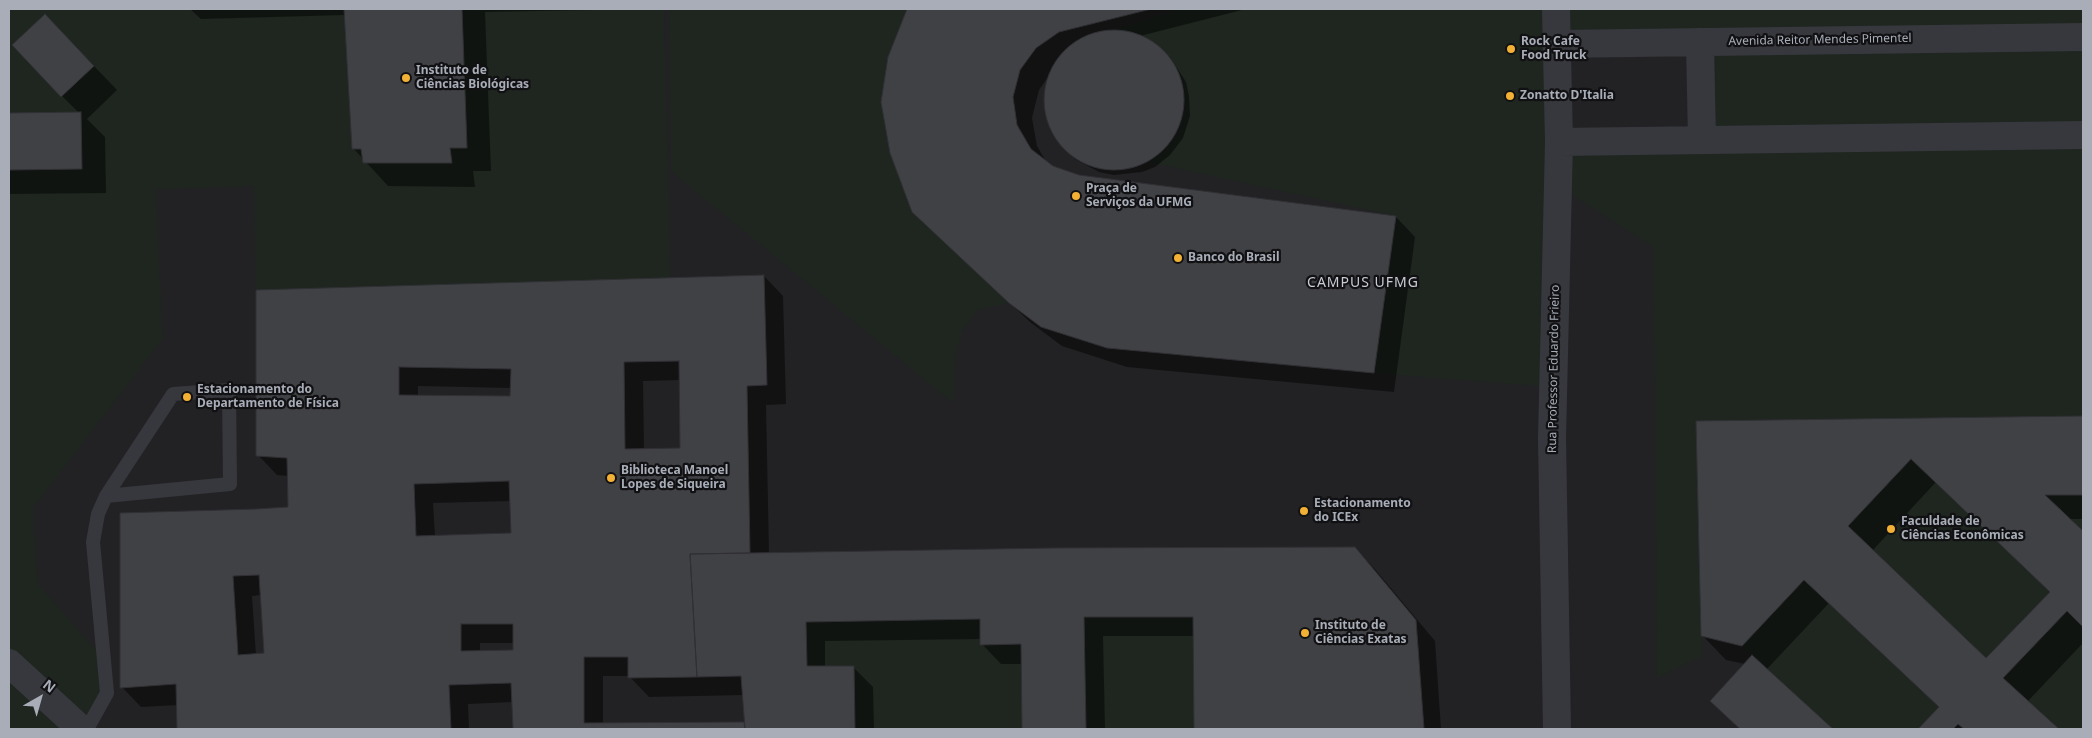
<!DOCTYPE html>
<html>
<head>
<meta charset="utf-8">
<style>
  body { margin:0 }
  #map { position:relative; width:2092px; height:738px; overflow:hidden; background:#161618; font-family:"Noto Sans",sans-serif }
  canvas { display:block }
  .frame { position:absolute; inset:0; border:10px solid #a8adb8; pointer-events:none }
  .north { position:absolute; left:15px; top:673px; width:50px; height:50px; -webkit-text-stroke:4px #111113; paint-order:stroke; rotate:38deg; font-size:14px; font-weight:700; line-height:20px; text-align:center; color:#a8adb8 }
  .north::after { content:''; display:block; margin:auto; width:18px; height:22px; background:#a8adb8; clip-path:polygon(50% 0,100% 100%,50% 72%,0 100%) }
</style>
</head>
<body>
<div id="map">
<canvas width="2092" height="738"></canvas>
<div class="frame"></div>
<div class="north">N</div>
</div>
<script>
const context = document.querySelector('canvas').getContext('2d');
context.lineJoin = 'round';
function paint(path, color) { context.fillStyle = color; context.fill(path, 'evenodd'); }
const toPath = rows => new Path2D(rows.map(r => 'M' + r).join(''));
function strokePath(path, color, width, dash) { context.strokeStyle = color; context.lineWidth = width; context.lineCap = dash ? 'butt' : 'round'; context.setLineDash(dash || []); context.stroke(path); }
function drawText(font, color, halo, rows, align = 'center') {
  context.font = font + ' "Noto Sans",sans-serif'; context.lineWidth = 4.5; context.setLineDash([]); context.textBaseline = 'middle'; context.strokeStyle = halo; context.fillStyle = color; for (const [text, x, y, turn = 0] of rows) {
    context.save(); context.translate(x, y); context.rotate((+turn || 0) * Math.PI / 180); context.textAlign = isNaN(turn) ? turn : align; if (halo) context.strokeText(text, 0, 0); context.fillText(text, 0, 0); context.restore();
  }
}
paint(toPath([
  [9,9,2083,9,2083,729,9,729]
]), '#222225');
paint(toPath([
  [9,9,344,9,352,149,361,149,363,163,451,163,450,148,467,147,462,9,664,9,670,278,256,290,254,186,155,189,163,338,33,508,37,583,90,644,103,654,103,693,83,725,9,660],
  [669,9,907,9,888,57,1009,303,977,310,962,331,955,356,953,403,671,171],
  [1179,9,1547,9,1553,387,1374,373,1396,216,1149,162,1165,149,1178,132,1185,110,1184,90,1181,75,1164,50,1146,37,1134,32,1115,30],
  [1557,9,2083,9,2083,416,1697,421,1702,656,1657,678,1654,247,1558,186,1559,142,1702,140,1700,42,1557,44],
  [1911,459,2050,592,1986,658,1848,526],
  [2045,495,2083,495,2083,531],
  [1804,580,1939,707,1918,729,1833,729,1742,646],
  [2067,611,2083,627,2083,729,2059,729,2003,678],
  [1084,617,1193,617,1194,729,1086,729],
  [980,619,981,645,1021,644,1022,729,852,729,855,729,854,666,807,666,806,622],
  [9,677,65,729,9,729]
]), '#1e261f');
paint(toPath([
  [190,9,646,9,485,12,491,171,473,171,475,187,388,186,353,148,345,15,201,19],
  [908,9,1246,9,1140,36,1170,57,1186,82,1189,96,1190,116,1183,138,1170,155,1155,167,1142,172,1114,175,1099,172,1075,159,1059,142,1051,129,1046,113,1045,97,1048,77,1039,90,1032,118,1037,146,1047,163,1052,167,1079,176,1396,217,1415,237,1394,392,1127,367,1062,346,1030,322,934,231,889,58],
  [45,15,117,90,87,119,105,137,106,193,9,194,9,115,79,113,62,96],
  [764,276,783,296,786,404,766,405,769,554,1354,548,1374,568,1435,641,1441,729,1195,729,1194,636,1103,636,1105,729,1023,729,1022,664,1001,664,982,644,982,639,825,641,825,668,853,667,873,687,874,729,514,729,513,702,468,704,469,729,178,729,178,705,141,707,122,687,289,508,289,476,277,475,258,455,257,291],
  [680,380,681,449,644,450,643,381],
  [418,386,512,388,512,398,418,397],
  [511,501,512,534,435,536,433,503],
  [261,595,265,655,256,655,252,596],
  [480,643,514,643,514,652,480,652],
  [603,676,629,676,649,697,744,695,746,724,603,724],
  [2083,418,2083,519,2068,519,2083,533,2083,643,2027,702,2057,729,1920,729,1940,708,1829,603,1766,670,1831,729,1740,729,1712,701,1745,664,1726,660,1702,635,1698,422],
  [1936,482,2052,593,1986,660,1872,551]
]), '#0007');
const building = toPath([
  [344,9,462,9,467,148,450,148,452,163,363,163,361,149,352,149,344,9],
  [907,9,1151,9,1059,32,1036,48,1020,70,1013,97,1017,125,1031,149,1053,166,1079,175,1396,216,1374,373,1107,348,1041,327,1009,303,912,212,890,153,881,102,888,57,907,9],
  [45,14,94,66,61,97,12,45,45,14],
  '1044 100a70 70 0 1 1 140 0a70 70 0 1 1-140 0Z',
  [81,112,82,169,9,170,9,113,81,112],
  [764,275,767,385,747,386,750,553,690,554,697,677,628,678,628,657,584,657,584,723,744,722,745,729,500,729,513,729,511,683,449,685,451,729,177,729,176,684,120,688,120,513,257,509,288,507,287,458,256,456,256,290,764,275],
  [679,361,680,448,625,449,624,362,679,361],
  [399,367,511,369,510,396,399,395,399,367],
  [509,481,511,533,416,536,414,484,509,481],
  [259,575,264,653,238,655,233,576,259,575],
  [461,624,513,624,513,650,461,651,461,624],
  [2083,416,2083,495,2045,495,2083,531,2083,627,2067,611,2003,678,2059,729,1964,729,1958,724,1953,729,1918,729,1939,707,1804,580,1742,646,1701,636,1696,421,2083,416],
  [1911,459,2050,592,1986,658,1848,526,1911,459],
  [1355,547,1416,620,1424,729,1194,729,1193,617,1084,617,1086,729,1022,729,1021,644,980,645,980,619,806,622,807,666,854,666,855,729,745,729,741,676,697,677,690,554,1054,548,1355,547],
  [1752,655,1833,729,1740,729,1710,701,1752,655]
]);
paint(building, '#404145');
strokePath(building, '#303034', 1);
strokePath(toPath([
  [87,729,107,693,93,542,98,514,106,496,173,394,229,390,230,484,106,496]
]), '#37383d', 14);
strokePath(toPath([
  [1556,9,1559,142,1552,438,1557,729],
  [1700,42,1702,140],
  [1557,44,2083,37],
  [1559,142,2083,135],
  [9,663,81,729]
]), '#37383d', 28);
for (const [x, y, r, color] of [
  [1511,49,5,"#f2b134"],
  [406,78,5,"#f2b134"],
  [1510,96,5,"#f2b134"],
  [1076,196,5,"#f2b134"],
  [1178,258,5,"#f2b134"],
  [187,397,5,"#f2b134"],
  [611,478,5,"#f2b134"],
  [1304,511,5,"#f2b134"],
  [1891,529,5,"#f2b134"],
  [1305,633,5,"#f2b134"]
]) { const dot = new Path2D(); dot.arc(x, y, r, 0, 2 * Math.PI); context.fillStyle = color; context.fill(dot); strokePath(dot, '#111113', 2); }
drawText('12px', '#a8adb8', '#111113', [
  ["Avenida Reitor Mendes Pimentel",1820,40,-1],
  ["Rua Professor Eduardo Frieiro",1554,369,-89]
]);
drawText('bold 12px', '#a8adb8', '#111113', [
  ["Rock Cafe",1521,42],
  ["Food Truck",1521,56],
  ["Instituto de",416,71],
  ["Ciências Biológicas",416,85],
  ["Zonatto D'Italia",1520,96],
  ["Praça de",1086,189],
  ["Serviços da UFMG",1086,203],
  ["Banco do Brasil",1188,258],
  ["Estacionamento do",197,390],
  ["Departamento de Física",197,404],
  ["Biblioteca Manoel",621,471],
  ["Lopes de Siqueira",621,485],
  ["Estacionamento",1314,504],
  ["do ICEx",1314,518],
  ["Faculdade de",1901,522],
  ["Ciências Econômicas",1901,536],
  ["Instituto de",1315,626],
  ["Ciências Exatas",1315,640]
], 'left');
context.letterSpacing = '1px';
drawText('14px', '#c9ccd4', '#111113', [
  ["CAMPUS UFMG",1363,283]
]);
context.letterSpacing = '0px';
</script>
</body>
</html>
